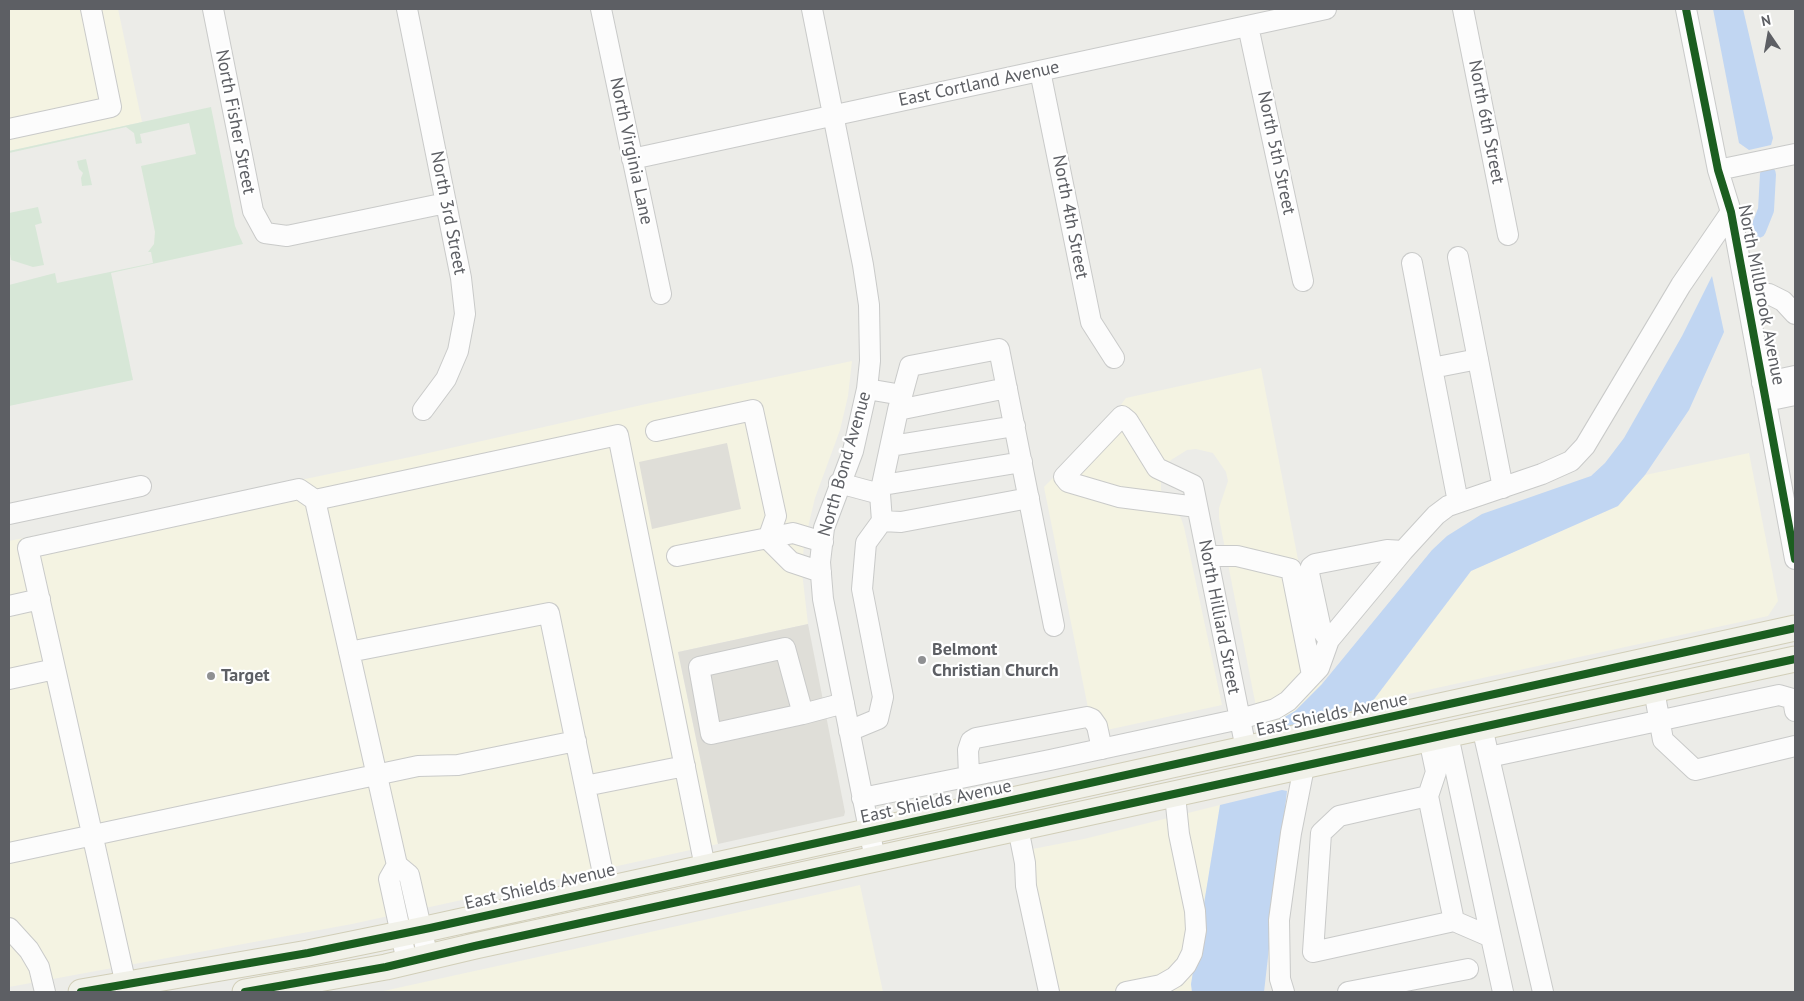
<!DOCTYPE html>
<html>
<head>
<meta charset="utf-8">
<style>
  body { margin:0 }
  #map { position:relative; width:1804px; height:1001px; overflow:hidden; background:#ecece8; font-family:"PT Sans",sans-serif }
  canvas { display:block }
  .frame { position:absolute; inset:0; border:10px solid #5d5f64; pointer-events:none }
  .north { position:absolute; left:1744px; top:10px; width:50px; height:50px; -webkit-text-stroke:4px #fff; paint-order:stroke; rotate:348deg; font-size:14px; font-weight:700; line-height:20px; text-align:center; color:#5d5f64 }
  .north::after { content:''; display:block; margin:auto; width:18px; height:22px; background:#5d5f64; clip-path:polygon(50% 0,100% 100%,50% 72%,0 100%) }
</style>
</head>
<body>
<div id="map">
<canvas width="1804" height="1001"></canvas>
<div class="frame"></div>
<div class="north">N</div>
</div>
<script>
const context = document.querySelector('canvas').getContext('2d');
context.lineJoin = 'round';
function paint(path, color) { context.fillStyle = color; context.fill(path, 'evenodd'); }
const toPath = rows => new Path2D(rows.map(r => 'M' + r).join(''));
function strokePath(path, color, width, dash) { context.strokeStyle = color; context.lineWidth = width; context.lineCap = dash ? 'butt' : 'round'; context.setLineDash(dash || []); context.stroke(path); }
function drawText(font, color, halo, rows, align = 'center') {
  context.font = font + ' "PT Sans",sans-serif'; context.lineWidth = 4.5; context.setLineDash([]); context.textBaseline = 'middle'; context.strokeStyle = halo; context.fillStyle = color; for (const [text, x, y, turn = 0] of rows) {
    context.save(); context.translate(x, y); context.rotate((+turn || 0) * Math.PI / 180); context.textAlign = isNaN(turn) ? turn : align; if (halo) context.strokeText(text, 0, 0); context.fillText(text, 0, 0); context.restore();
  }
}
paint(toPath([
  [9,9,118,9,142,122,9,151],
  [852,361,848,396,840,430,815,498,804,544,802,572,808,624,678,652,718,844,352,924,9,987,9,541,415,456,646,404],
  [1261,368,1322,684,1295,711,1279,720,1260,727,1219,518,1219,508,1228,481,1226,472,1213,453,1196,449,1187,450,1171,460,1164,468,1161,476,1161,490,1164,497,1181,518,1184,527,1222,705,1093,733,1044,487,1107,423,1126,398],
  [1749,453,1778,601,1768,616,1372,702,1471,571,1618,506,1645,475],
  [1220,805,1191,984,1192,992,1043,992,1012,853,1084,839],
  [860,885,883,992,379,992,570,950]
]), '#f4f3e2');
paint(toPath([
  [727,443,741,509,652,529,639,462],
  [808,624,845,812,844,816,718,844,678,652]
]), '#dfded8');
paint(toPath([
  [211,107,235,226,243,244,111,273,133,380,9,406,9,285,55,273,57,283,153,263,151,252,148,252,154,244,155,232,141,166,196,154,189,123,140,134,142,143,136,144,134,133,126,127,9,153,9,151],
  [86,159,92,185,82,186,81,178,83,173,79,169,77,161],
  [38,207,42,223,35,225,44,265,33,267,11,260,9,248,9,213]
]), '#d7e7d7');
paint(toPath([
  [1713,9,1743,9,1773,138,1771,145,1749,150,1739,143],
  [1712,276,1724,332,1689,410,1645,475,1618,506,1471,571,1372,702,1342,715,1266,733,1260,727,1279,720,1295,711,1322,684,1432,550,1447,536,1482,514,1591,476,1605,463,1624,438,1682,336],
  [1282,790,1287,791,1264,992,1192,992,1191,984,1220,805]
]), '#c1d6f2');
strokePath(toPath([
  [1758,230,1766,210,1768,174]
]), '#c1d6f2', 16);
const minor = toPath([
  [213,9,253,211,265,233,287,236,446,203],
  [407,9,461,278,465,314,458,351,446,379,423,410],
  [601,9,661,294],
  [812,9,863,265,869,305,870,361,867,389,853,451,824,528,820,562,823,599,875,859],
  [1463,9,1508,235],
  [1686,9,1718,170,1731,212,1795,559],
  [1248,26,1303,281],
  [1040,71,1091,322,1114,358],
  [9,129,111,107,91,9],
  [632,159,1326,9],
  [1718,170,1795,154],
  [1458,257,1503,488],
  [1412,263,1432,368,1478,359],
  [1747,297,1769,294,1783,301,1795,314],
  [1432,368,1458,502],
  [1762,383,1795,376],
  [867,389,902,395],
  [1766,401,1795,395],
  [898,410,1007,388],
  [656,431,753,410,776,516,768,539],
  [891,446,1015,426],
  [839,483,880,494],
  [883,485,1022,462],
  [315,500,618,435,705,867],
  [1197,507,1119,497,1068,482,1064,477,1122,416,1128,421,1157,468,1193,485,1246,749],
  [9,514,141,486],
  [882,521,901,522,1029,498],
  [768,539,791,562,821,572],
  [1403,551,1436,515,1448,506,1542,474,1571,461,1585,446,1681,285,1731,212],
  [677,556,793,533,823,542],
  [1208,556,1237,556,1291,569,1312,675],
  [9,606,40,599],
  [349,652,549,613,606,888],
  [9,679,55,669],
  [1654,690,1663,740,1695,770,1795,746],
  [803,714,785,648,699,667,711,734,803,714,844,703],
  [1482,727,1543,992],
  [849,731,878,719,883,697,862,589,866,543,882,521,880,494,898,410,910,366,999,349,1054,626],
  [1448,735,1491,937,1454,921,1313,952,1321,833,1339,816,1374,808,1428,796,1454,921],
  [1489,757,1779,695,1793,699,1795,711],
  [969,776,968,750,971,741,976,738,1087,717,1092,719,1097,726,1102,749],
  [585,786,685,766],
  [1428,796,1436,772,1429,739],
  [862,798,1050,760,1240,719,1275,709,1288,701,1319,668,1329,640,1403,551,1387,550,1315,564,1311,567,1309,573,1321,629,1329,640],
  [1018,828,1025,863,1026,886,1049,992],
  [9,853,418,766,458,765,576,741],
  [9,928,29,950,39,967,45,992],
  [1491,937,1503,992],
  [407,962,389,879,397,865,409,875,428,958],
  [126,985,28,548,299,489,315,500,397,865],
  [1126,992,1161,985,1175,977,1186,965,1192,953,1196,930,1195,911,1179,834,1175,795],
  [1284,992,1280,979,1279,920,1291,833,1304,767],
  [1348,992,1468,969]
]);
const major = toPath([
  [81,992,308,953,430,928,1795,628],
  [245,992,386,967,475,946,1795,659]
]);
strokePath(minor, '#c9cac9', 22);
strokePath(major, '#d1ceb8', 27);
strokePath(minor, '#fcfcfc', 20);
strokePath(major, '#f1f1e9', 25);
strokePath(toPath([
  [1686,9,1718,170,1731,212,1795,559],
  [81,992,308,953,430,928,1795,628],
  [245,992,386,967,475,946,1795,659]
]), '#1b5e20', 8);
for (const [x, y, r, color] of [
  [922,660,5,"#8f9092"],
  [211,676,5,"#8f9092"]
]) { const dot = new Path2D(); dot.arc(x, y, r, 0, 2 * Math.PI); context.fillStyle = color; context.fill(dot); strokePath(dot, '#fff', 2); }
drawText('18px', '#5d5f64', '#fff', [
  ["East Cortland Avenue",979,84,-12],
  ["North Fisher Street",235,122,79],
  ["North 6th Street",1486,122,79],
  ["North Virginia Lane",631,151,78],
  ["North 5th Street",1276,153,78],
  ["North 3rd Street",448,213,79],
  ["North 4th Street",1070,217,79],
  ["North Millbrook Avenue",1761,295,79],
  ["North Bond Avenue",845,464,-74],
  ["North Hilliard Street",1219,617,79],
  ["East Shields Avenue",1332,715,-12],
  ["East Shields Avenue",936,802,-12],
  ["East Shields Avenue",540,887,-13]
]);
drawText('bold 18px', '#5d5f64', '#fff', [
  ["Belmont",932,650],
  ["Christian Church",932,671],
  ["Target",221,676]
], 'left');
</script>
</body>
</html>
